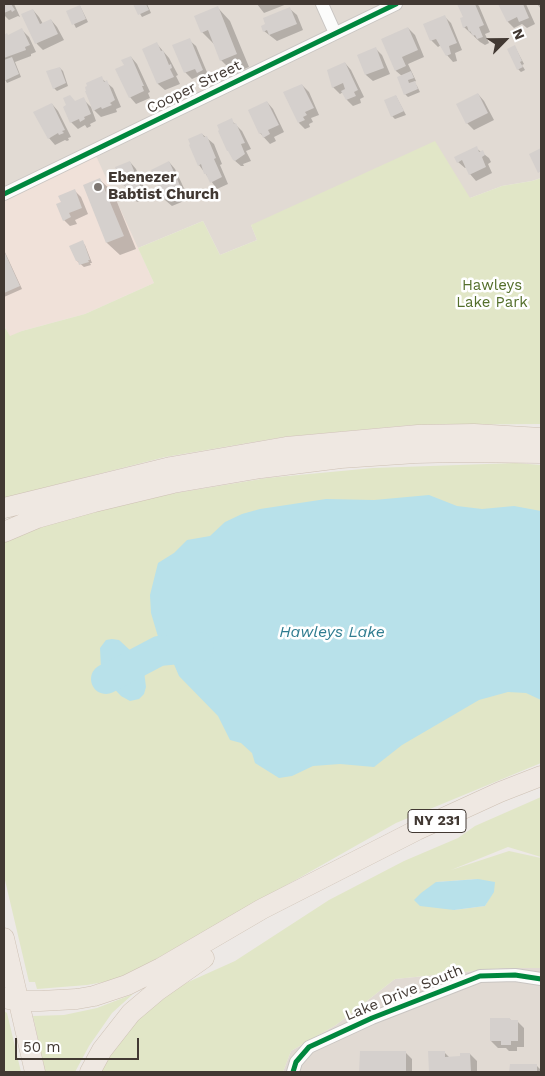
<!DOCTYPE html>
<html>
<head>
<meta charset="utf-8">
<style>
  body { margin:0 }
  #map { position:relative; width:545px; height:1076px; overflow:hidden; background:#ede9e6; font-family:"Work Sans",sans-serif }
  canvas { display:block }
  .frame { position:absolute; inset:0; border:5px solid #423933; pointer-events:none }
  .north { position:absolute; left:480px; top:15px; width:50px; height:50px; -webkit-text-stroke:4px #fff; paint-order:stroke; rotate:67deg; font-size:14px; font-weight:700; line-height:20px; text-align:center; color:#423933 }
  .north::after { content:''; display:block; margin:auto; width:18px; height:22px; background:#423933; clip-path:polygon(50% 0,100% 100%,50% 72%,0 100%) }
  .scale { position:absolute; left:15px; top:1038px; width:124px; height:22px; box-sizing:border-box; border:2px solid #423933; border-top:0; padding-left:6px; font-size:15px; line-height:18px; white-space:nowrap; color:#423933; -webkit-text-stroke:4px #fff; paint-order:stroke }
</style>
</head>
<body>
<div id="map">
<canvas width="545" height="1076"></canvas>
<div class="frame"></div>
<div class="north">N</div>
<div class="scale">50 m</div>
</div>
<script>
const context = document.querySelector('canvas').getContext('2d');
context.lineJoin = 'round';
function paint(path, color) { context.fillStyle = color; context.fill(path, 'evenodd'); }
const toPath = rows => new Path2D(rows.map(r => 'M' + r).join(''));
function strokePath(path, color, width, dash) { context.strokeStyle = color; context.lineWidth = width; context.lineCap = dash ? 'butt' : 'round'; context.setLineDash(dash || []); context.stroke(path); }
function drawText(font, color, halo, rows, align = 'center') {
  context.font = font + ' "Work Sans",sans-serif'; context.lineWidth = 5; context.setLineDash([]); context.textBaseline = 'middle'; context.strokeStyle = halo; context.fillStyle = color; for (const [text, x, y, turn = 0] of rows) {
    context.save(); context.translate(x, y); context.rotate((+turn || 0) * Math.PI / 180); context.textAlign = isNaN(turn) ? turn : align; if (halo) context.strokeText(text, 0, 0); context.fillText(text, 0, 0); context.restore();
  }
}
paint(toPath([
  [4,4,541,4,541,178,532,181,502,186,470,198,251,225,257,240,220,255,203,221,138,248,4,188],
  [504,968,541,968,541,1072,283,1072,291,1051,336,1025,395,979]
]), '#e1dad3');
paint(toPath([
  [92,147,154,283,85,314,22,331,10,337,4,325,4,188]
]), '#f0e1d9');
paint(toPath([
  [435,141,470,198,502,186,532,181,541,178,541,424,412,425,283,437,165,457,4,498,4,326,10,336,22,331,85,314,154,283,138,248,203,221,220,255,257,240,251,225],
  [516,463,541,465,541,763,396,823,121,979,87,985,37,989,35,982,29,982,4,876,4,541,10,538,58,521,140,499,267,478,373,468],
  [541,797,541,857,508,847,451,870,509,851,541,858,541,968,504,968,395,979,336,1025,291,1051,283,1072,98,1072,106,1057,143,1013,177,987,235,961,329,900,404,861,458,838,475,826],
  [478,879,491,895,485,906,454,910,436,882],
  [133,994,112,1013,89,1046,75,1072,45,1072,33,1016,64,1015,97,1008],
  [4,1011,7,1013,21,1072,4,1072]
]), '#e1e6c7');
paint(toPath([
  [429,495,457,506,482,509,514,506,541,511,541,700,526,693,508,692,479,700,402,745,374,767,340,764,313,766,292,776,279,778,255,763,252,753,241,743,230,740,218,716,179,676,173,662,168,656,163,657,159,651,155,644,159,640,151,613,150,595,158,563,174,553,187,540,210,536,225,522,242,514,260,509,326,499,374,500],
  [112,639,119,640,132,652,149,648,156,660,144,671,146,687,144,694,139,699,130,701,121,696,107,681,101,669,100,648,106,640],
  [478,879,495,882,494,892,485,906,454,910,420,906,414,900,421,893,436,882]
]), '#b8e1ea');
paint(toPath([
  [4,4,14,4,20,17,18,16,9,20,4,15],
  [134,4,147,4,151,13,142,17],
  [257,4,287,4,264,13],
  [462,4,477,4,479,6,490,32,485,34,489,43,485,45,480,42,464,27,464,18,459,5],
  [500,4,526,4,535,24,527,28,522,24,514,28,508,22],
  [536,4,541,4,541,9,537,4],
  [80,6,88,22,76,28,68,12],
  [218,8,230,21,249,67,234,73,221,60,215,45,202,32],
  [290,9,297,15,303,30,277,41,264,31],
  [33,10,39,17,43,24,51,20,57,27,64,40,43,50,37,44,23,15],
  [445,17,451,23,462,50,455,53,457,61,453,62,447,55,441,45,438,47,431,40],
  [408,28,415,35,424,57,408,64,416,81,414,82,417,86,420,92,408,97,405,94,402,76,396,71,383,39],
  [22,30,29,37,36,52,31,54,31,56,15,62,21,77,7,83,4,78,4,62,6,61,4,59,4,36,7,35,8,36],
  [189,40,196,46,209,77,204,79,201,75,192,79,185,72],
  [157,44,169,58,178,75,176,76,180,84,165,90,158,84,144,50],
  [515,47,524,64,522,65,525,70,521,72,518,69],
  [376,49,382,55,390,74,373,81,366,75,359,55],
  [131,57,137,64,150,92,148,93,150,98,136,104,130,97,126,66],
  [345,63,351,70,364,97,360,99,361,103,353,106,347,100,343,92,340,94,333,87],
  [60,68,63,71,68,86,57,91,54,88],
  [101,78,113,88,121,107,116,109,117,112,101,117,91,107,96,121,90,124,91,126,87,128,85,125,78,129,71,122,76,102,83,99,93,109],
  [302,85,309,92,319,115,311,118,313,122,309,124,310,127,305,129,299,123],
  [478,94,484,101,494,120,474,130,467,123],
  [396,96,406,115,395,119,392,116],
  [267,102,273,109,284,132,274,137,276,141,270,144,260,133],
  [52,104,58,111,71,137,68,138,69,140,67,141,65,140,55,145,49,138],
  [231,120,242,131,251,149,246,151,251,161,243,164,244,166,241,166,234,160],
  [202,134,214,144,222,164,220,165,228,184,217,189,199,165],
  [476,148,489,158,491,162,488,164,492,173,476,181,470,174,467,167,465,168,458,162],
  [130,162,136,169,148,197,137,202,124,185],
  [169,162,175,169,189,199,172,206,165,200,152,171],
  [100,180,113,192,136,249,120,255,107,243,85,186],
  [74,190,81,197,88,214,75,220,77,224,70,226,64,220,63,202],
  [82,242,85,245,92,263,90,263,91,265,84,267,77,261],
  [4,250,22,289,4,297],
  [510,1019,511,1021,517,1021,524,1028,524,1047,517,1047,517,1051,509,1051,506,1048,498,1048,491,1041],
  [444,1052,450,1058,462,1057,470,1054,477,1061,477,1072,430,1072,430,1053],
  [361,1053,406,1053,412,1059,412,1072,361,1072],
  [511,1065,536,1065,541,1070,541,1072,511,1072]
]), '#0003');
strokePath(toPath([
  [106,679,159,651,199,647]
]), '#b8e1ea', 30);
paint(toPath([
  [4,4,11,4,15,10,12,12,11,10,4,13],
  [133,4,146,4,149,10,138,15],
  [457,4,475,4,484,25,479,27,483,37,477,39,475,35,473,36,470,31,469,32,467,26,463,28,460,18,463,17],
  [498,4,523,4,529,18,519,22,517,17,507,22],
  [80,5,86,19,72,25,66,11],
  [218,6,237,54,220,61,208,30,201,33,194,16],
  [290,7,297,24,269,35,267,30,263,32,261,26,265,24,263,18],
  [33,9,40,24,51,19,58,34,35,44,21,14],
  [445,15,457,43,449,46,451,54,446,56,436,39,430,41,423,24],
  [408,27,418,50,402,57,406,66,395,71,381,39],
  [22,28,30,45,25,47,26,50,4,58,4,35,7,33,8,35],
  [190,38,203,70,197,73,195,69,184,73,172,45],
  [157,42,161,51,163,50,169,65,171,64,172,68,170,69,174,77,157,84,142,49],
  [515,45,522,61,520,62,523,67,517,70,507,49],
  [376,47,384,68,365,75,357,55],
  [131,56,144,86,142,86,144,91,129,98,115,69,124,65,121,60],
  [12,57,19,74,4,81,4,60],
  [345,62,358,90,354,92,356,96,346,100,341,91,345,89,343,83,332,88,327,70],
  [60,67,66,83,53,89,46,71],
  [411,71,414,78,408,80,409,83,415,81,418,89,404,95,397,77],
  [102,76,104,82,107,80,115,100,110,103,112,105,102,109,101,107,93,111,85,91,86,91,85,87,87,86,86,83],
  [302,84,314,108,305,112,307,115,303,117,305,120,298,123,283,92],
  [478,93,488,113,466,124,456,104],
  [70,95,75,101,84,97,91,114,84,117,85,119,80,122,79,119,70,123,63,107,66,105,63,98],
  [396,95,404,111,391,117,384,100],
  [267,101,279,125,268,130,270,134,263,138,261,133,259,134,248,110],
  [52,103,65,130,62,131,64,133,59,135,58,133,48,139,33,112],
  [232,118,234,124,236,123,245,143,241,144,245,154,235,161,233,160,228,151,227,151,218,131,219,130,217,125],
  [202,133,204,137,207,136,216,158,214,159,222,177,210,183,206,174,204,174,201,164,198,166,189,145,190,144,188,139],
  [477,146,479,152,483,150,485,155,482,157,486,167,469,175,462,160,457,163,454,157],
  [541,148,541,171,538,173,529,154],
  [130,161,142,190,129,196,125,185,123,186,115,167],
  [169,161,183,192,164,200,151,170],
  [100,178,124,236,106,243,83,185],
  [75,189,82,208,69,213,71,217,63,221,56,204,61,202,58,196],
  [83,240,90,260,88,260,89,262,79,265,78,261,76,261,69,246],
  [4,251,20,286,4,293],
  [490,1018,510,1018,510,1020,518,1020,518,1041,511,1041,511,1045,501,1045,501,1041,490,1041],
  [360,1051,406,1051,406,1072,359,1072],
  [428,1051,445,1051,445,1057,460,1056,460,1053,470,1053,471,1072,429,1072],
  [510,1064,537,1064,537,1072,509,1072]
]), '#d5d0cd');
const minor = toPath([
  [322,4,335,33],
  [4,194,396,4],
  [293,1072,296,1062,309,1047,372,1018,480,976,515,975,541,979]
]);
const primary = toPath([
  [4,508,171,467,286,447,418,435,474,434,541,438],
  [4,532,37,518,94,502,173,483,261,468,341,458,416,453,459,452,541,453],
  [4,938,35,1072],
  [4,998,18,1001,40,1001,77,999,94,996,127,985,161,968,262,909,417,830,500,792,541,776],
  [90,1072,102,1050,131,1013,157,991,204,958]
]);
strokePath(minor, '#c9c5c2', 14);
strokePath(primary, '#cec1b4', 21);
strokePath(minor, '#fcfcfb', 12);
strokePath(primary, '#efe8e2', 20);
strokePath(toPath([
  [4,194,396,4],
  [293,1072,296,1062,309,1047,372,1018,480,976,515,975,541,979]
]), '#00873e', 5);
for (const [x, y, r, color] of [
  [98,187,5,"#7e7772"]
]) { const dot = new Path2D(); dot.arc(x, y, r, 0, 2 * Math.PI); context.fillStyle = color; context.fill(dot); strokePath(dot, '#fff', 2); }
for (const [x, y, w] of [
  [437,821,58]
]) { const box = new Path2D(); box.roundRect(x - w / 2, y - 11.5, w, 23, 4); context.fillStyle = '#fff'; context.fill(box); strokePath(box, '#423933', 1); }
drawText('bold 14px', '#423933', null, [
  ["NY 231",437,821]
]);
drawText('15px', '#423933', '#fff', [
  ["Cooper Street",194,87,-26],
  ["Lake Drive South",404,993,-22]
]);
drawText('bold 15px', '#423933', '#fff', [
  ["Ebenezer",108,178],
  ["Babtist Church",108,195]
], 'left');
drawText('15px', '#546f2b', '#fff', [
  ["Hawleys",492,286],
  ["Lake Park",492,303]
]);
drawText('italic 16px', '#2f7c90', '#fff', [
  ["Hawleys Lake",332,632]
]);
</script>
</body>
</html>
